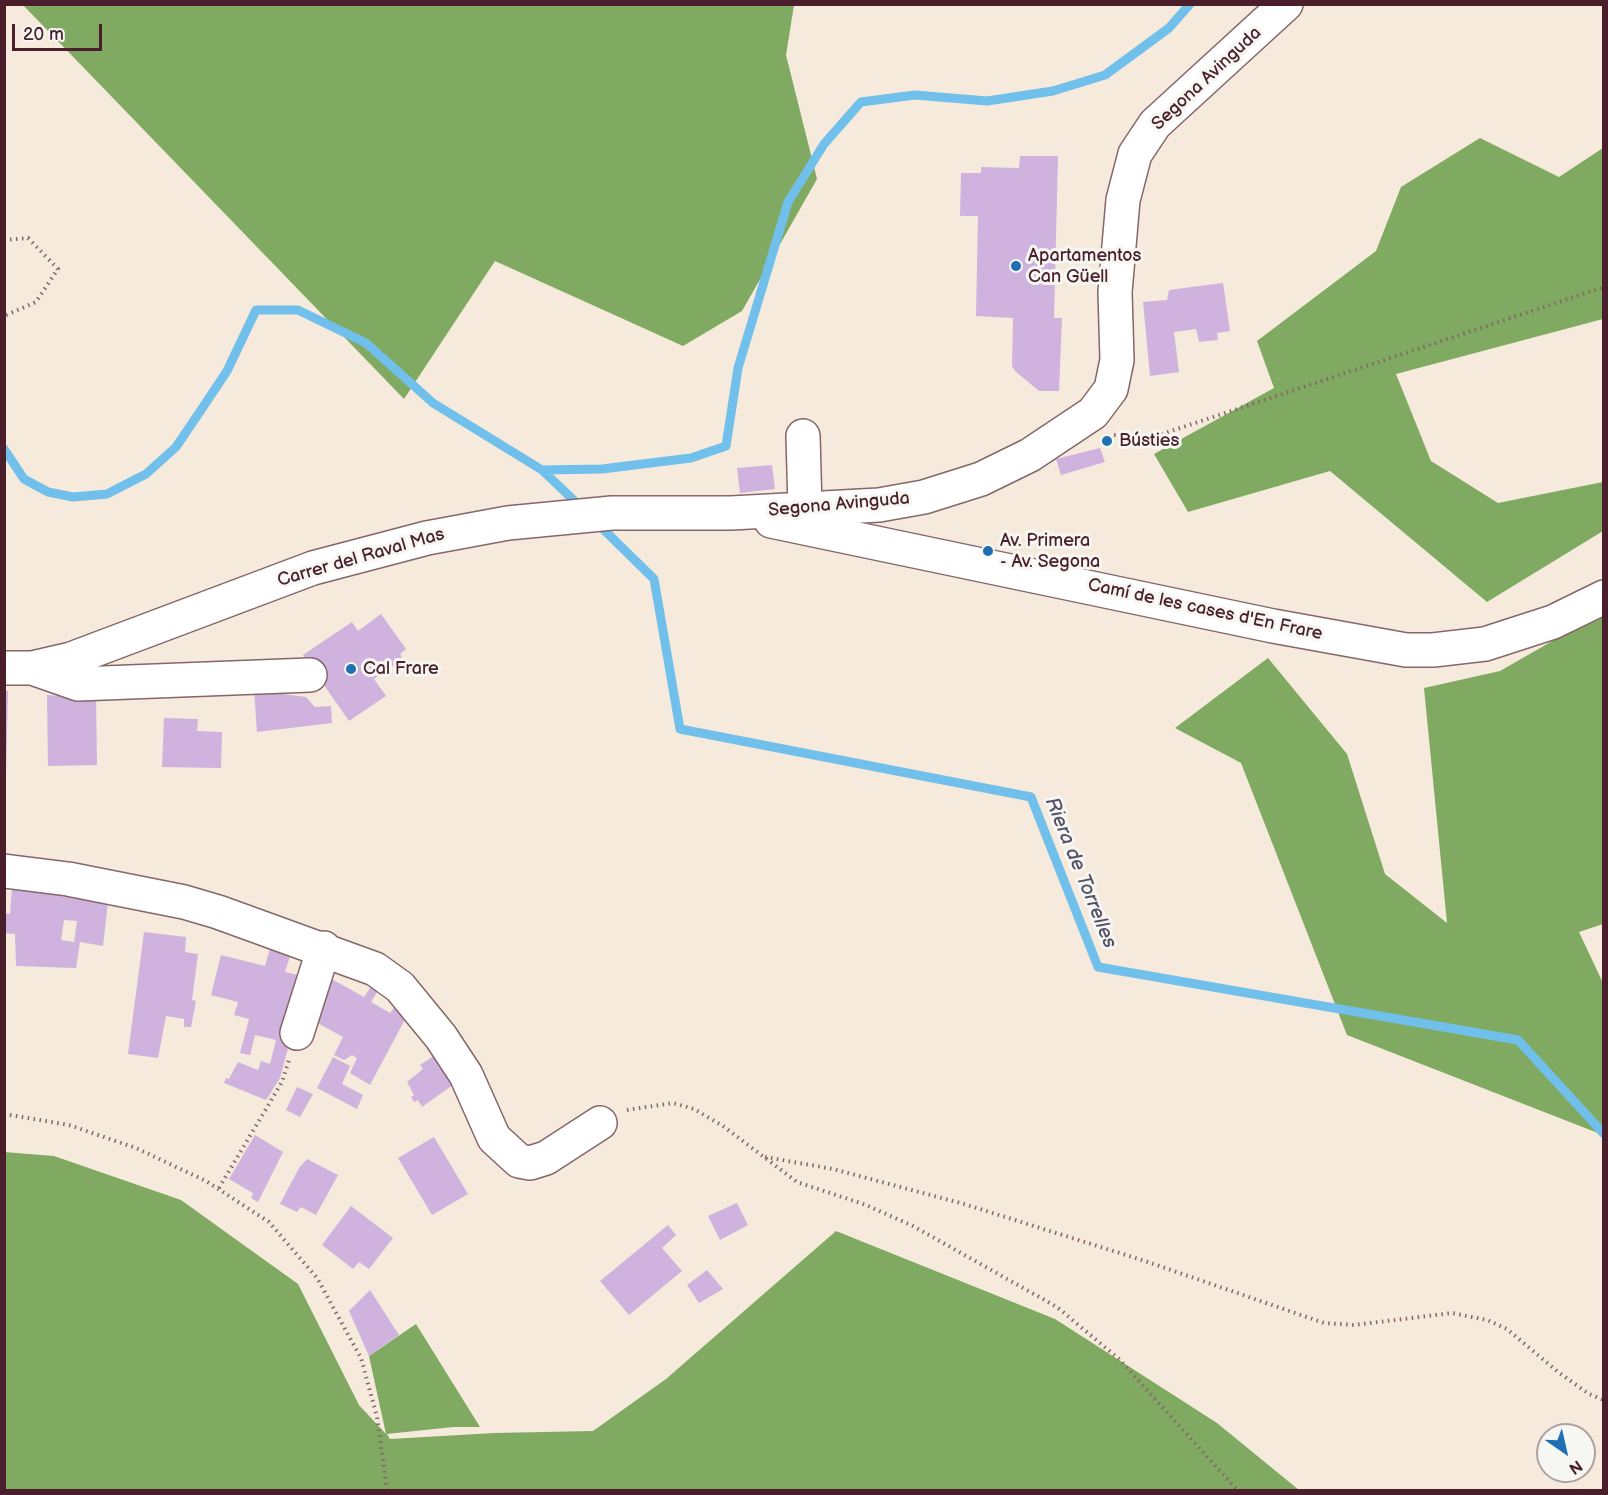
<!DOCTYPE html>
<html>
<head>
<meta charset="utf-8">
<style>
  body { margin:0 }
  #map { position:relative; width:1608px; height:1495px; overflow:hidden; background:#f5eadb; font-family:"Balsamiq Sans",sans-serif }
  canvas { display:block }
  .frame { position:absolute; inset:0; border:6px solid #4a1f2b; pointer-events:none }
  .north { position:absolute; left:1536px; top:1423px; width:60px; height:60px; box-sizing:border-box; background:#f6f6f2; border:2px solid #b1a0a2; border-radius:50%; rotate:146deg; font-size:16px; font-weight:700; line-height:24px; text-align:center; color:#4a1f2b }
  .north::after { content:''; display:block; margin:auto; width:21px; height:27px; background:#1f6fb2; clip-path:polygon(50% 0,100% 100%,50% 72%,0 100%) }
  .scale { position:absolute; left:12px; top:24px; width:90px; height:27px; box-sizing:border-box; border:3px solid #4a1f2b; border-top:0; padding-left:8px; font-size:18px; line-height:21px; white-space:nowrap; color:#4a1f2b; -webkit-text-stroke:4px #f6f6f2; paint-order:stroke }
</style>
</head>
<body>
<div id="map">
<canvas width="1608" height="1495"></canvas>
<div class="frame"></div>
<div class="north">N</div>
<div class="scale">20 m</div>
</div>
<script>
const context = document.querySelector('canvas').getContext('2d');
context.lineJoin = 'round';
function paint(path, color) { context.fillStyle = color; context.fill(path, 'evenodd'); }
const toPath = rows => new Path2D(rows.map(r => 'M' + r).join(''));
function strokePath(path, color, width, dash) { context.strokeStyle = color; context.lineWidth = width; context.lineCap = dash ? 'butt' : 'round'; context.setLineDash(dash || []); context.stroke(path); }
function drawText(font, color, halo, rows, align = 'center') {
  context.font = font + ' "Balsamiq Sans",sans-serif'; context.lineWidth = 6; context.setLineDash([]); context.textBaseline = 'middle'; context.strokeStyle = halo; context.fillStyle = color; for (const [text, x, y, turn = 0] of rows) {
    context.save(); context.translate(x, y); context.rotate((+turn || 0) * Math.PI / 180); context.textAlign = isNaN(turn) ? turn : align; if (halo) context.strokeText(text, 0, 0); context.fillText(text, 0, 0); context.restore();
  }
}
paint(toPath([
  [23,5,794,5,786,55,817,179,742,311,683,346,495,261,404,399],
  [1480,138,1559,177,1603,148,1603,319,1396,374,1431,461,1498,503,1603,482,1603,531,1487,602,1330,471,1188,512,1154,454,1274,388,1257,341,1376,251,1401,187],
  [1603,612,1603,924,1579,932,1603,983,1603,1135,1347,1035,1241,763,1175,728,1268,658,1347,754,1385,874,1447,923,1424,688,1500,671],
  [4,1152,54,1156,181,1200,298,1284,359,1405,386,1434,369,1356,416,1324,480,1427,453,1427,387,1434,390,1439,494,1433,593,1431,666,1379,836,1231,1055,1319,1217,1423,1299,1490,5,1490]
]), '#80aa62');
strokePath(toPath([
  [4,449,24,479,48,492,73,497,107,494,146,474,176,447,199,413,227,371,256,310,298,310,366,343,433,403,542,470,602,469,691,458,726,446,738,368,788,202,824,144,861,102,915,95,987,101,1053,91,1105,75,1169,28,1190,4],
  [542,470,583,509],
  [597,523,654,579,680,729,1031,797,1098,967,1518,1040,1604,1134]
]), '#71c0ec', 9);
paint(toPath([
  [1020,156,1058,156,1054,318,1062,318,1059,391,1039,391,1015,371,1012,366,1013,318,976,316,978,216,960,216,961,173,981,173,981,167,1019,168],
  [1223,283,1230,331,1217,333,1218,340,1199,342,1196,329,1174,332,1179,372,1150,376,1143,302,1167,300,1169,290],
  [1100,448,1105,462,1061,475,1056,459],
  [772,465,775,489,740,493,737,468],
  [381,614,406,649,400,654,403,659,374,679,386,696,349,721,303,655,352,622,358,631],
  [254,690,306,697,315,707,331,706,332,723,257,732],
  [4,691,8,691,6,776,4,776],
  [47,695,96,698,97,765,48,766],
  [164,718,198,719,197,731,222,732,221,768,162,767],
  [12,887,108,902,103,946,80,942,76,968,16,966,15,934,4,933,4,913,10,914],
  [64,920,77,921,74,942,61,940],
  [144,932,186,937,185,952,198,954,192,1000,196,1001,191,1027,184,1027,184,1019,166,1016,158,1058,128,1054],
  [271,945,291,953,285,972,307,977,280,1078,266,1100,224,1083,226,1078,229,1079,238,1062,258,1070,261,1061,270,1064,276,1040,255,1035,250,1055,240,1053,249,1019,234,1015,238,1002,211,995,221,955,265,966],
  [326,976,364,997,372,985,379,989,371,1002,390,1013,396,1005,409,1012,370,1085,350,1073,357,1058,352,1055,344,1060,334,1055,343,1037,305,1016],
  [435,1055,454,1084,422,1107,418,1100,414,1102,411,1097,414,1095,407,1082,423,1069,420,1065],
  [333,1057,350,1066,342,1084,363,1095,357,1109,317,1088],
  [297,1087,313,1094,300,1117,286,1110],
  [255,1135,283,1152,258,1202,251,1198,253,1193,229,1179],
  [434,1137,468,1194,432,1215,398,1158],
  [307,1159,338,1175,316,1215,301,1207,297,1212,280,1204,299,1168],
  [737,1203,748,1225,720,1240,708,1216],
  [351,1206,393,1238,369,1269,359,1262,353,1269,322,1245],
  [668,1225,676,1235,662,1248,682,1271,629,1315,600,1281],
  [707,1270,723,1289,699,1303,687,1285],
  [370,1290,399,1335,369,1356,349,1311]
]), '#d0b2df');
const minor = toPath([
  [803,436,805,508],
  [771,521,1273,626,1406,650,1433,650,1485,644,1553,622,1604,597],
  [4,668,32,668,71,659,313,568,427,538,508,523,612,513,731,513,879,505,924,497,981,479,1030,455,1093,413,1111,389,1117,360,1115,292,1123,200,1135,154,1155,124,1286,4],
  [32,668,78,684,310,675],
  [4,871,68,879,184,902,218,912,375,969,400,987,441,1037,466,1075,494,1138,519,1161,530,1163,546,1158,600,1123],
  [297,1033,324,948]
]);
strokePath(minor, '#866669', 36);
strokePath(toPath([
  [4,240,28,238,58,269,36,302,4,316],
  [1114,435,1153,437,1604,287],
  [627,1110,673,1103,694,1109,723,1126,797,1182,866,1205,913,1226,1057,1307,1119,1359,1237,1490],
  [4,1114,69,1125,136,1148,206,1181,269,1222,317,1278,361,1358,377,1417,387,1490],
  [765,1157,833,1169,964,1204,1145,1261,1324,1323,1354,1325,1452,1313,1487,1320,1507,1329,1558,1372,1589,1394,1604,1400],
  [219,1188,282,1082,289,1060]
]), '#866669', 4, [1.5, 4.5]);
strokePath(minor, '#fff', 33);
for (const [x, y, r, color] of [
  [1016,266,6,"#1f6fb2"],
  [1107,441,6,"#1f6fb2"],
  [988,551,6,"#1f6fb2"],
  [351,669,6,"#1f6fb2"]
]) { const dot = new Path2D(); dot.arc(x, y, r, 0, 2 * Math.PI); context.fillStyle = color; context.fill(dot); strokePath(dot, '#f6f6f2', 2); }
drawText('18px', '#4a1f2b', '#f6f6f2', [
  ["Segona Avinguda",1207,79,-43],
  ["Segona Avinguda",839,505,-5],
  ["Carrer del Raval Mas",361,558,-16],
  ["Camí de les cases d'En Frare",1205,610,12]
]);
drawText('18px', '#4a1f2b', '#f6f6f2', [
  ["Apartamentos",1028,256],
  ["Can Güell",1028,277],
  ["Bústies",1119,441],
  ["Av. Primera",1000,541],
  ["- Av. Segona",1000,562],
  ["Cal Frare",363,669]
], 'left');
drawText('italic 20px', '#564f65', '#f6f6f2', [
  ["Riera de Torrelles",1080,873,68]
]);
</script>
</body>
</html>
